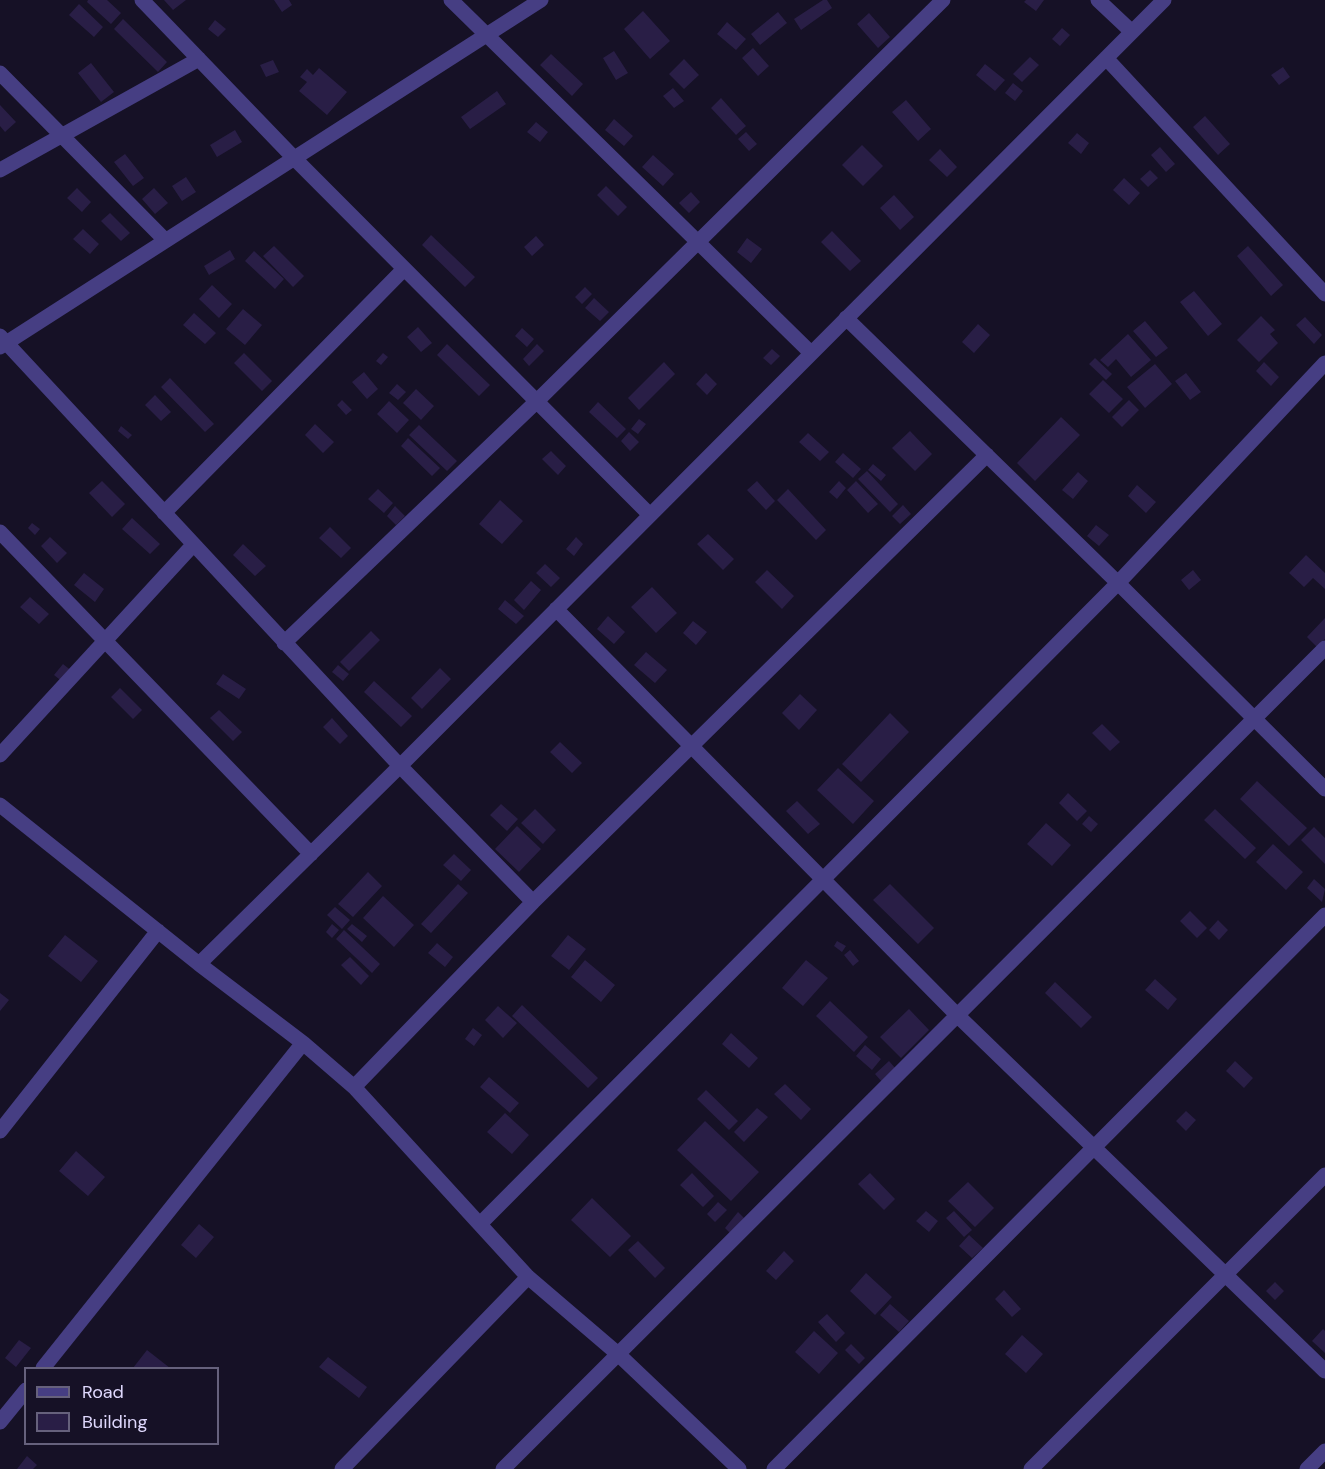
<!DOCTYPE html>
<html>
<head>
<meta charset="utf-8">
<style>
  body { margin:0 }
  #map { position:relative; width:1325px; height:1469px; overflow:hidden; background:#161126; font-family:"DM Sans",sans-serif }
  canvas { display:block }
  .legend { position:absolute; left:24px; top:1367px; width:195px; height:78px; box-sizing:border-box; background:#161126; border:2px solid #66617c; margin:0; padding:8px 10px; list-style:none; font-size:18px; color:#dfd8fd }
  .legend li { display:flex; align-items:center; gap:12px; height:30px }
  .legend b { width:30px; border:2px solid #66617c }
</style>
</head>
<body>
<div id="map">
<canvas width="1325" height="1469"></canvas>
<ul class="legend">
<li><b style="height:8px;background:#463e83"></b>Road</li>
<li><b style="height:16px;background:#291e46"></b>Building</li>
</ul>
</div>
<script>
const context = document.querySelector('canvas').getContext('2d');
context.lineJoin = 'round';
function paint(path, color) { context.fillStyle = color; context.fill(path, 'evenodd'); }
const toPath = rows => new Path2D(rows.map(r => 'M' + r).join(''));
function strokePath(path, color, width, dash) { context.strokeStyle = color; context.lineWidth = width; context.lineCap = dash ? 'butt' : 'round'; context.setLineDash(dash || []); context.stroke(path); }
paint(toPath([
  [88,0,107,0,121,13,111,24,87,2],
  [164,0,186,0,173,10],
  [274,0,289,0,292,5,282,12],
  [823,0,827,0,832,8,801,30,794,19],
  [1026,0,1044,0,1036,11,1024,2],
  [79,4,103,27,94,37,69,15],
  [643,11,670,41,650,59,624,29],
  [778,12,787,23,760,45,751,34],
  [869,13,890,37,878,48,857,24],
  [123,19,167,62,158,72,114,29],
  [215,20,226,29,218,37,208,29],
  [727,22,746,39,736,50,717,34],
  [1062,28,1070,35,1060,46,1052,39],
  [753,48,769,66,758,76,742,58],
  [614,51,628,73,616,80,603,58],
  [551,54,583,84,572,96,540,65],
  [1030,57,1039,65,1022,82,1013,74],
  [684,59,699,75,684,89,669,74],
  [273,60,279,72,266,77,260,65],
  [91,63,114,92,101,102,78,73],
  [985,64,1005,80,995,91,976,75],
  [1283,67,1290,77,1279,85,1271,75],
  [319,68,347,92,327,115,299,91,307,82,300,77,307,69,313,75],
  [1013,83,1023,91,1015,101,1005,93],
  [673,88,684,101,674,108,663,96],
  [497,91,506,104,470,129,461,117],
  [721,98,746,126,736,135,711,108],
  [906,100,931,129,918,141,892,112],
  [0,105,16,122,5,132,0,126],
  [1205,116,1230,144,1218,155,1193,127],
  [614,119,633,136,624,146,605,130],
  [536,122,548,132,540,142,527,132],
  [235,130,242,142,217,157,210,145],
  [746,132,757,144,749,151,738,139],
  [1077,133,1089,143,1081,154,1068,143],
  [862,145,883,166,863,186,842,165],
  [1160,147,1175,164,1166,172,1151,155],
  [940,149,957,167,947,177,929,160],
  [125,154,144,178,133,186,114,162],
  [653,155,674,174,663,186,642,167],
  [1150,170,1158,178,1148,187,1140,179],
  [186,177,196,192,182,201,172,186],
  [1124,178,1140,193,1129,205,1113,190],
  [606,186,627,207,618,216,597,195],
  [77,188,91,202,82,212,67,198],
  [154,188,168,203,155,214,142,199],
  [691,192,700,202,689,213,679,203],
  [894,195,914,217,900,230,880,208],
  [110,213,130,233,121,241,101,221],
  [83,229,99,244,90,254,73,239],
  [832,231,861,261,850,271,821,242],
  [431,235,475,277,465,287,422,245],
  [536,236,544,245,532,256,524,247],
  [747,238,762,249,751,263,737,252],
  [274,246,304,276,293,287,263,256],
  [1248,246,1283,285,1271,296,1237,256],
  [230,250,235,259,209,275,204,266],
  [254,251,284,279,275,289,245,261],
  [212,285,232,304,219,318,199,299],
  [585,287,592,294,582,304,575,297],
  [1194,291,1222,324,1208,336,1180,302],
  [594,298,609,312,600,321,585,308],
  [243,309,262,325,245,345,226,329],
  [194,313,216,333,205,344,183,325],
  [1261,316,1275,330,1270,334,1278,343,1259,362,1237,340],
  [1305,317,1322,335,1314,344,1296,325],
  [1145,321,1168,348,1156,357,1133,331],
  [978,324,990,335,974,353,962,342],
  [418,327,432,343,421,352,407,337],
  [522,328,534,339,527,347,515,336],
  [1128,334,1151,360,1131,377,1116,359,1108,367,1100,360],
  [447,344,490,385,479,396,437,355],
  [537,344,544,351,529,366,523,359],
  [772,349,780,356,771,365,763,358],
  [244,353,272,381,262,391,234,363],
  [383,353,388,357,381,365,376,361],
  [1095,358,1112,374,1106,380,1089,364],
  [664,362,675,374,639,410,628,398],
  [1264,362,1279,377,1271,386,1256,371],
  [1155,364,1172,384,1145,408,1127,387],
  [364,372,378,389,367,399,352,382],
  [706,373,717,384,707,395,696,384],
  [1186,373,1201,392,1190,400,1175,381],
  [170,378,214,424,205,432,161,387],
  [1103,380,1123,399,1109,413,1089,394],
  [397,384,406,392,398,400,389,393],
  [416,389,434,406,421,420,403,403],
  [155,395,171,412,161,421,145,405],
  [342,400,352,410,346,415,337,405],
  [1129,400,1139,410,1122,427,1112,417],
  [389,401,409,420,397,433,377,414],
  [598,402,626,429,617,438,589,412],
  [1061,417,1080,435,1035,481,1017,463],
  [639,419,646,424,638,434,631,429],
  [315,424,334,442,323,453,305,435],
  [419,425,457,461,447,471,409,435],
  [121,426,132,435,128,439,118,431],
  [910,431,932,454,915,471,892,448],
  [629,432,639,442,630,451,621,441],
  [808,433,829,452,820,461,799,442],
  [408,438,440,468,432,476,401,446],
  [551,451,566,466,558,475,542,459],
  [843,453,861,469,853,478,835,462],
  [873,464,886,475,881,481,868,470],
  [867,471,898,504,890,512,858,479],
  [1078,472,1088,481,1073,499,1062,490],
  [102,481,125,504,112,517,89,493],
  [757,481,775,501,766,510,747,490],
  [839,481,846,488,837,499,829,492],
  [856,481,878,504,868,513,847,490],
  [1137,485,1156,502,1146,513,1128,496],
  [378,489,393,503,384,513,368,499],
  [788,489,826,530,816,540,777,500],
  [500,500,523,521,502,544,479,524],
  [903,505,911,514,900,524,892,516],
  [395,506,405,516,396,525,387,516],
  [132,518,160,544,150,554,122,529],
  [32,523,40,529,35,535,28,528],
  [1096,525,1109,535,1099,546,1087,536],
  [330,527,351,548,341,558,319,538],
  [708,534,734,559,723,570,697,544],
  [50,537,67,553,57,563,41,546],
  [576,537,583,544,574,556,566,549],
  [243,544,266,566,255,576,233,555],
  [1306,555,1325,573,1325,589,1313,578,1304,587,1289,573],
  [545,564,560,578,551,587,536,573],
  [767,570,794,596,782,609,755,582],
  [1193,570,1201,580,1189,590,1181,580],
  [84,573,104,589,95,602,74,585],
  [531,581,541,590,524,610,514,600],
  [652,587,677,613,656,633,631,607],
  [30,597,49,614,39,624,20,607],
  [505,600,524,616,516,624,498,609],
  [608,616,625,632,614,644,597,629],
  [1325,618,1325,639,1317,647,1307,637],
  [693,621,707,632,696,645,683,633],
  [371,631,380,640,349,671,340,662],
  [646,652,667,670,655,683,634,665],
  [63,664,73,672,64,683,54,675],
  [338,665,349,674,343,681,332,672],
  [440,668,451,679,422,709,411,698],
  [223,674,246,689,239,699,216,684],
  [374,681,412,716,401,727,364,692],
  [120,688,142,710,133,719,111,697],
  [800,694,817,710,799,730,782,713],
  [219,710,242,732,233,741,210,718],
  [890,713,909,732,861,782,842,764],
  [332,718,348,736,340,744,323,727],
  [1102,724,1120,742,1110,751,1092,733],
  [560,742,582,763,572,773,550,752],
  [838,768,874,801,853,824,817,790],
  [1257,781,1307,828,1289,846,1240,799],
  [1068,793,1087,811,1077,821,1059,803],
  [797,801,820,824,808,834,786,811],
  [501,804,518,819,507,831,490,815],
  [535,809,556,830,543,844,521,823],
  [1215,809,1256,848,1245,859,1204,820],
  [1089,816,1098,824,1091,832,1082,824],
  [1046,823,1071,845,1052,866,1027,844],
  [517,826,541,849,519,872,495,849],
  [1314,827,1325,838,1325,864,1301,840],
  [1273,844,1303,872,1286,890,1256,862],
  [454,854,471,870,461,881,443,865],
  [368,872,382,886,353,917,338,904],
  [1314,879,1325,889,1322,902,1307,888],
  [458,884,468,893,431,933,421,924],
  [890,884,934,928,918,944,873,900],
  [383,896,414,925,394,947,363,918],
  [335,907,350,920,342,929,327,915],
  [1190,911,1207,928,1197,938,1180,921],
  [1218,920,1228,930,1219,940,1209,930],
  [332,924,339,930,332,938,326,932],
  [352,924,367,936,362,942,347,929],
  [344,930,380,964,372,973,336,939],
  [65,935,98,961,81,982,48,956],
  [568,935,586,949,569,970,551,956],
  [837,941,846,946,842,952,834,946],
  [437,943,453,957,445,967,428,953],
  [850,950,859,961,853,966,844,955],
  [350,957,369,976,361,985,341,965],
  [585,960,615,985,601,1002,571,977],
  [806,960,828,978,803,1006,782,988],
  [1155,979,1177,999,1168,1010,1145,990],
  [1055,982,1092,1017,1081,1028,1045,993],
  [0,993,9,1000,0,1011],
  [830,1001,868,1037,854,1052,816,1016],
  [522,1005,598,1078,588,1088,512,1016],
  [498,1006,517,1023,503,1038,485,1020],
  [909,1009,929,1030,901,1058,880,1037],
  [473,1028,482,1035,474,1046,465,1039],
  [731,1033,758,1058,749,1068,722,1044],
  [865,1045,881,1059,872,1070,856,1056],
  [889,1061,896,1069,882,1082,875,1074],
  [1235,1061,1253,1078,1244,1088,1226,1071],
  [489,1077,519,1103,510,1113,480,1087],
  [785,1084,811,1109,801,1120,774,1094],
  [706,1090,738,1121,729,1130,697,1099],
  [757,1108,768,1117,744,1142,734,1132],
  [1186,1111,1196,1120,1186,1131,1176,1121],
  [505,1113,529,1135,512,1154,487,1132],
  [705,1121,759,1172,731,1201,677,1150],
  [76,1151,105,1177,88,1196,59,1171],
  [692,1173,714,1196,703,1207,680,1185],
  [870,1173,895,1199,884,1210,858,1184],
  [968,1182,994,1208,975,1227,948,1201],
  [592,1198,631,1236,610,1257,571,1220],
  [718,1202,727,1210,715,1222,707,1214],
  [926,1211,938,1221,929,1232,916,1221],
  [954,1211,972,1230,964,1237,946,1218],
  [738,1212,746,1220,733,1236,725,1228],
  [199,1224,214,1237,196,1258,181,1245],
  [969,1235,983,1248,972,1258,959,1246],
  [638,1241,665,1268,655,1278,628,1250],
  [784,1251,794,1261,776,1280,766,1271],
  [866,1273,892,1297,875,1315,850,1291],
  [1275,1282,1284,1291,1275,1300,1266,1291],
  [1004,1290,1021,1309,1012,1317,995,1299],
  [890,1304,909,1321,899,1332,880,1315],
  [827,1314,845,1333,836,1342,818,1322],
  [1323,1329,1325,1331,1325,1353,1312,1341],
  [814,1331,838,1353,819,1374,795,1352],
  [1022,1335,1043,1354,1026,1373,1005,1354],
  [19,1340,31,1348,16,1367,5,1358],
  [851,1344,865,1358,859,1364,845,1350],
  [147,1350,170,1368,133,1368],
  [328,1357,367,1387,359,1398,319,1367],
  [27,1456,37,1465,33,1469,17,1469]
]), '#291e46');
strokePath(toPath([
  [142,0,294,158,650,515],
  [451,0,811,353],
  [1098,0,1132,32],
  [1106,58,1325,294],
  [0,73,165,240],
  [0,170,199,59],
  [846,318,1118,583,1325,789],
  [0,336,400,766,533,902],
  [0,347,541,0],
  [164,513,404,269],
  [0,532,311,854],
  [556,609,958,1016,1325,1371],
  [284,643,536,402,943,0],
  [0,755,193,545],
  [0,805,199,964,303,1043,354,1087,528,1277,618,1354,739,1469],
  [199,964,400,766,1164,0],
  [354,1087,533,902,987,455],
  [0,1131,158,931],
  [480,1224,1118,583,1325,363],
  [43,1368,303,1043],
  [0,1422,26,1390],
  [342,1469,528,1277],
  [503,1469,1325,648],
  [774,1469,1325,915],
  [1031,1469,1325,1175],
  [1307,1469,1325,1451]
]), '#463e83', 15);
</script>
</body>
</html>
